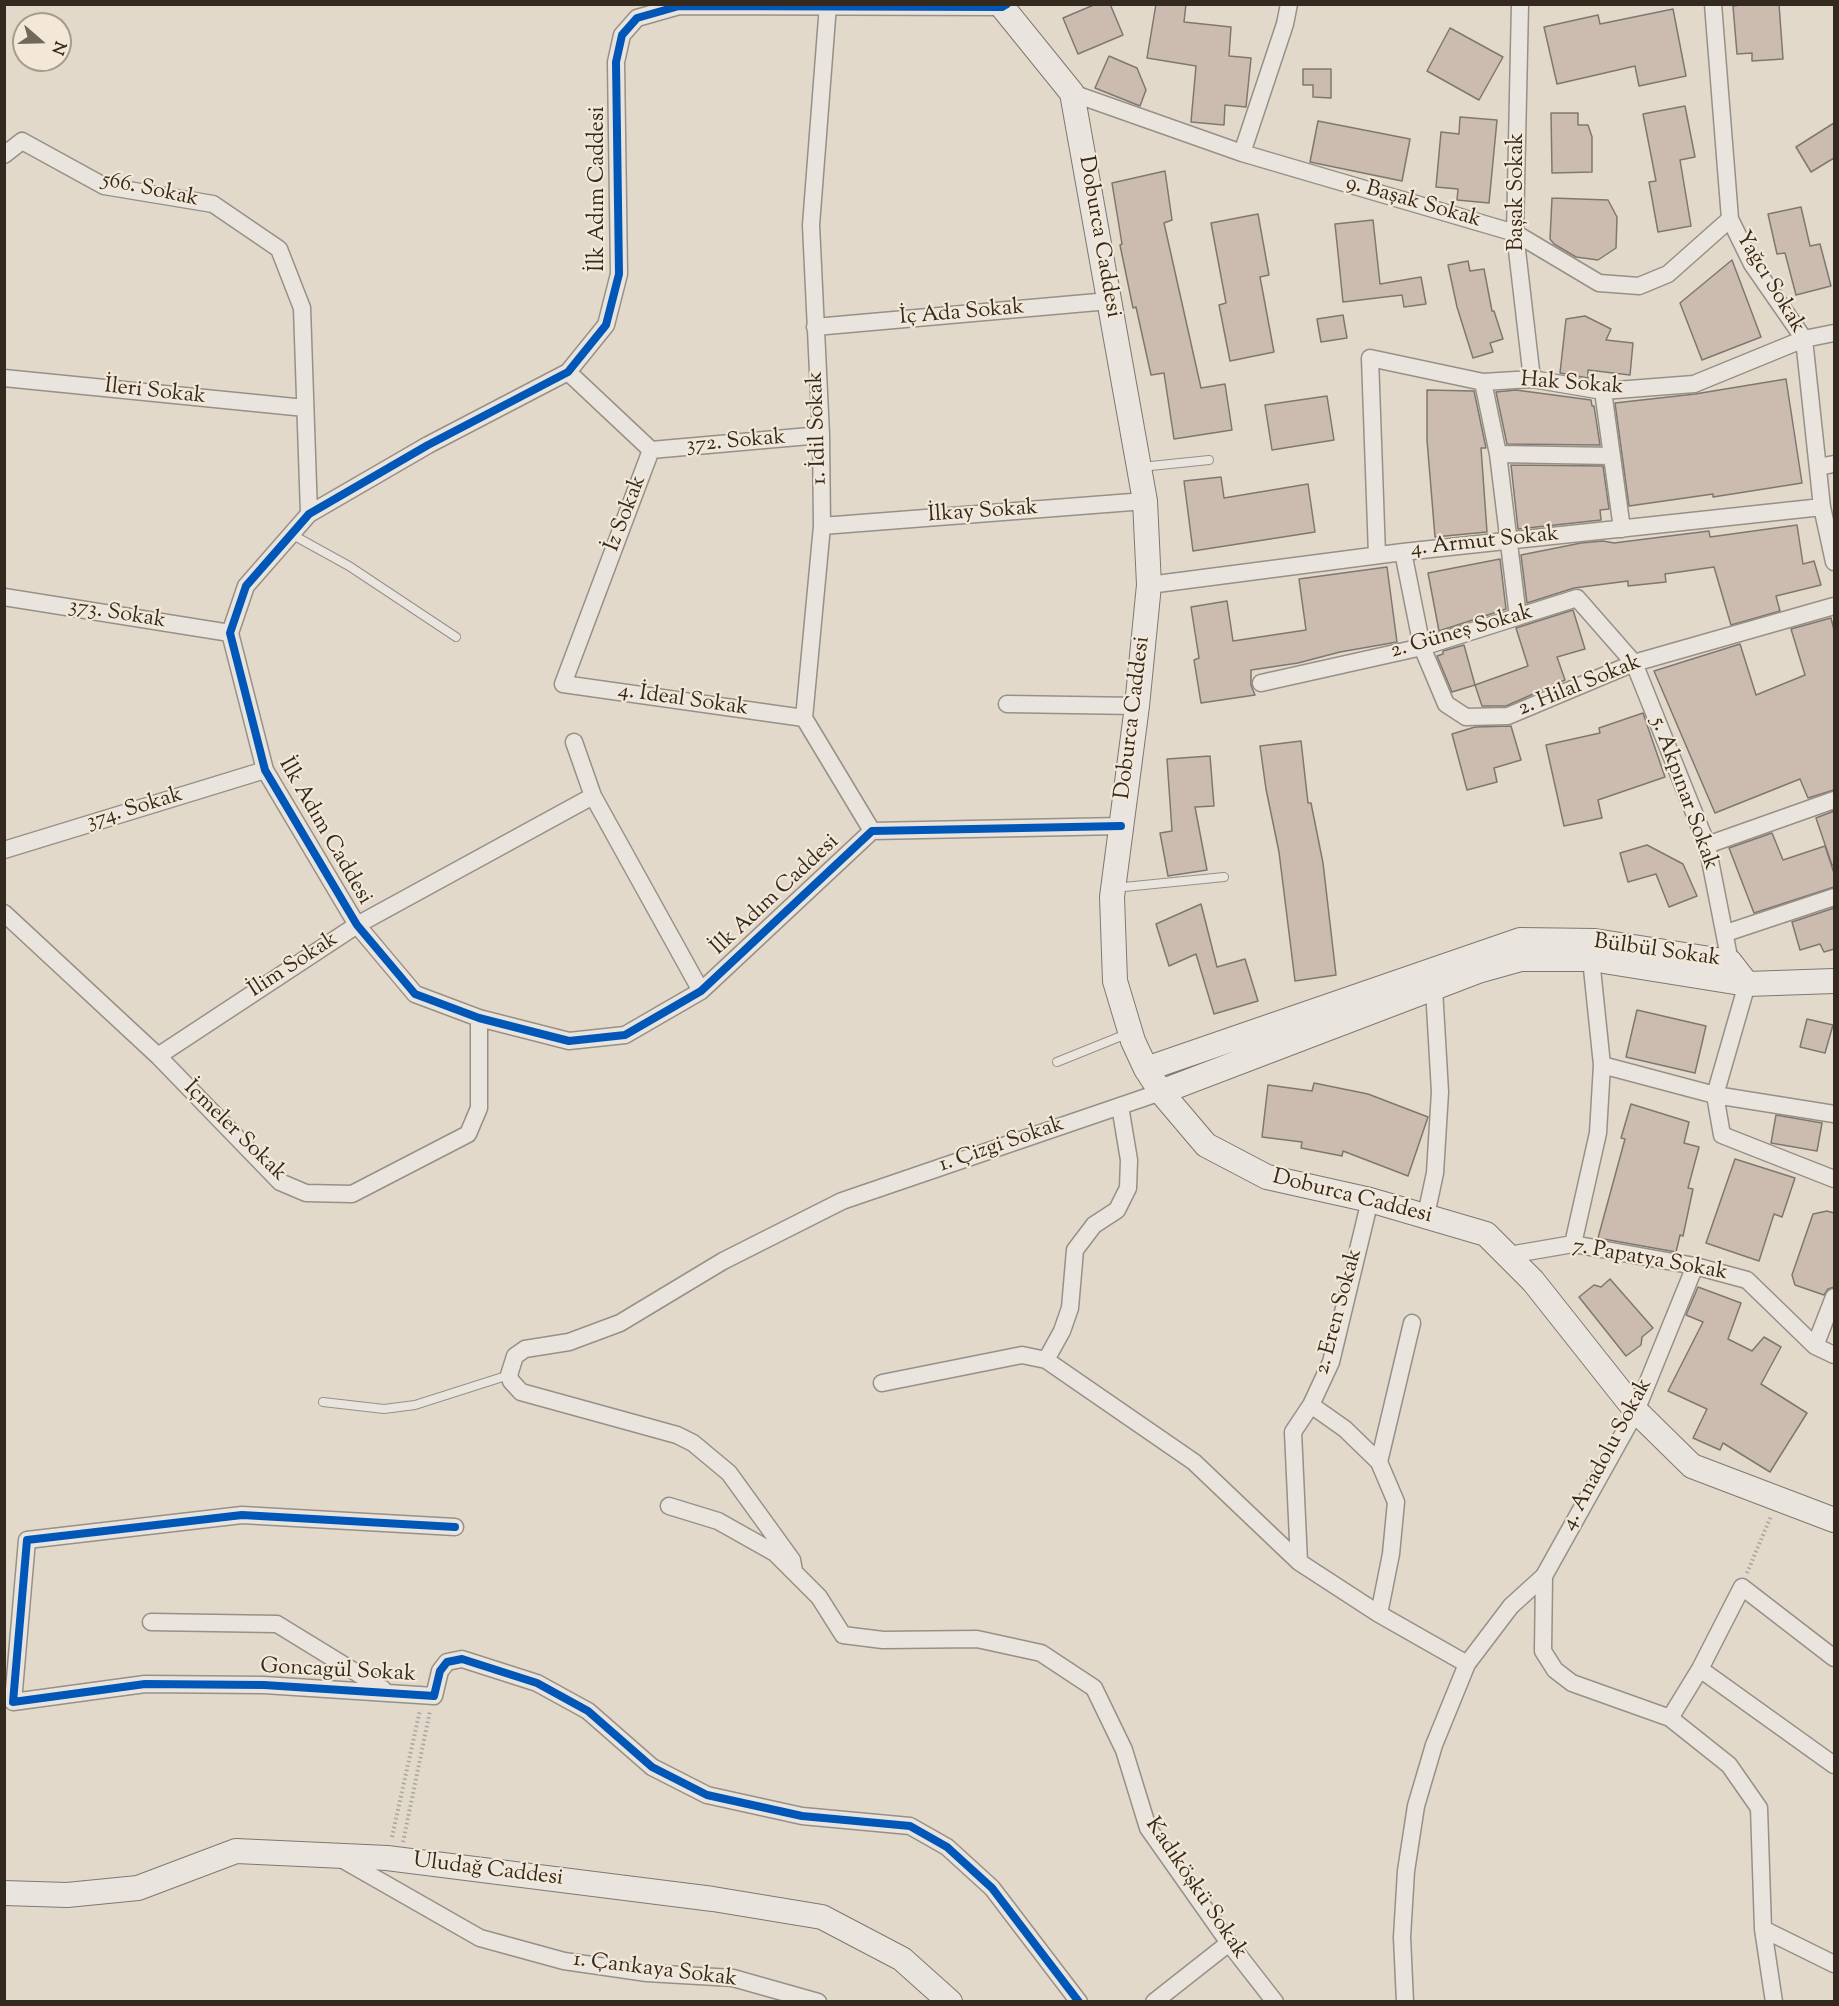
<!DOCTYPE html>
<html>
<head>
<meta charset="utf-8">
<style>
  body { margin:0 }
  #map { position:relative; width:1839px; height:2006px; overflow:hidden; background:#e2d9cb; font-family:"Sorts Mill Goudy",serif }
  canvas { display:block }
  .frame { position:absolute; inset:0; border:6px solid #34291e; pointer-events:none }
  .north { position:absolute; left:12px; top:12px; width:60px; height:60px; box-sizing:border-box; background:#f3e8d7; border:2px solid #a79c8d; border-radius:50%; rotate:110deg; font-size:16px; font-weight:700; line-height:24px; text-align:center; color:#34291e }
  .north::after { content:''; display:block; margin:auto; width:21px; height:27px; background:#71675b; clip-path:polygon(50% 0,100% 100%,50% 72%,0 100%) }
</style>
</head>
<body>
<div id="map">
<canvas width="1839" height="2006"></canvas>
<div class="frame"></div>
<div class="north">N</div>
</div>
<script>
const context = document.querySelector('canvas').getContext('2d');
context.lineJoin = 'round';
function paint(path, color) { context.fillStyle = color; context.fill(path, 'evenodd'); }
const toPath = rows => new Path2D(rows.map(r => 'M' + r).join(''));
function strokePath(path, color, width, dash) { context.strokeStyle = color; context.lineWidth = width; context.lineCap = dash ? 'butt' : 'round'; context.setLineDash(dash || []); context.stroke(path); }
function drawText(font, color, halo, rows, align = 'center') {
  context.font = font + ' "Sorts Mill Goudy",serif'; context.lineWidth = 4.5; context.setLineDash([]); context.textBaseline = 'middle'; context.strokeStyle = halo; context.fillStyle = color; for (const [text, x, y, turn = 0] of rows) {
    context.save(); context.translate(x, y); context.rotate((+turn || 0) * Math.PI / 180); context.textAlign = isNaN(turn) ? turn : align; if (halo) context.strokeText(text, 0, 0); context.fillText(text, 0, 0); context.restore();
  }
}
const building = toPath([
  [1096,4,1110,4,1123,35,1078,54,1063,18,1096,4],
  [1156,4,1186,4,1184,22,1231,27,1229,56,1251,58,1246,107,1225,105,1224,125,1191,122,1196,66,1147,58,1156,4],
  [1749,4,1779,4,1783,59,1752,61,1752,53,1737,54,1733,6,1749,4],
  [1673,9,1686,76,1639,86,1635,66,1557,84,1544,27,1598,15,1600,24,1673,9],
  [1450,28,1503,57,1479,100,1427,71,1450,28],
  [1109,56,1137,68,1146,90,1140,106,1095,88,1109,56],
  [1303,69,1331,69,1331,98,1313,97,1313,85,1303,85,1303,69],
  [1685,106,1695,157,1680,160,1691,226,1658,232,1649,182,1656,181,1643,114,1685,106],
  [1551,113,1578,113,1578,125,1588,125,1592,137,1592,172,1552,173,1551,113],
  [1460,117,1497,120,1489,203,1457,200,1458,189,1436,187,1441,132,1459,134,1460,117],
  [1318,121,1410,139,1402,181,1310,162,1318,121],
  [1834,123,1834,158,1811,172,1796,147,1834,123],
  [1165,171,1172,220,1164,223,1201,388,1225,384,1232,430,1174,439,1164,373,1151,375,1136,307,1133,308,1120,245,1122,244,1112,183,1165,171],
  [1552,198,1608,200,1617,217,1616,248,1598,260,1576,257,1554,244,1550,239,1552,198],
  [1801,207,1810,246,1820,244,1831,286,1796,295,1785,253,1777,254,1768,214,1801,207],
  [1258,214,1269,275,1260,277,1274,352,1230,361,1219,305,1226,303,1211,223,1258,214],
  [1373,220,1380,284,1421,277,1426,304,1404,307,1402,295,1343,302,1335,224,1373,220],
  [1732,260,1761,337,1702,360,1680,303,1732,260],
  [1468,261,1470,271,1484,269,1492,311,1494,311,1503,339,1490,343,1493,352,1473,358,1457,307,1448,265,1468,261],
  [1343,315,1347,338,1321,342,1317,319,1343,315],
  [1585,316,1611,329,1606,340,1633,343,1630,375,1588,370,1588,378,1560,373,1566,319,1585,316],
  [1786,379,1802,483,1713,497,1713,494,1629,506,1615,403,1695,394,1786,379],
  [1427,390,1474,391,1486,448,1481,448,1487,532,1435,537,1427,440,1427,390],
  [1516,390,1591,400,1592,406,1594,406,1600,445,1507,444,1496,392,1516,390],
  [1327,396,1334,440,1272,450,1265,405,1327,396],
  [1511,465,1603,466,1609,509,1600,510,1601,520,1518,529,1511,465],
  [1221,477,1224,498,1308,484,1315,532,1193,551,1184,481,1221,477],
  [1797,525,1803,564,1814,561,1821,585,1776,596,1780,611,1731,625,1714,567,1665,574,1666,582,1628,586,1628,581,1574,588,1527,603,1521,555,1581,543,1603,541,1614,543,1709,531,1710,537,1797,525],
  [1500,559,1506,609,1439,631,1428,573,1500,559],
  [1387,567,1397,642,1340,652,1298,663,1251,670,1251,685,1255,695,1201,703,1194,660,1199,658,1191,607,1227,601,1233,641,1306,630,1299,579,1387,567],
  [1573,610,1585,649,1557,657,1565,680,1506,706,1482,706,1475,685,1452,692,1437,656,1443,654,1443,651,1464,645,1475,685,1528,666,1516,628,1573,610],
  [1831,618,1834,630,1834,790,1808,798,1800,779,1715,813,1654,671,1740,644,1756,695,1805,675,1791,629,1831,618],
  [1643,713,1665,777,1598,800,1602,818,1564,826,1546,745,1600,733,1599,728,1643,713],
  [1511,726,1521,760,1494,768,1497,782,1467,790,1452,734,1475,727,1511,726],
  [1301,741,1308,803,1311,803,1323,863,1336,975,1295,981,1279,852,1266,789,1260,746,1301,741],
  [1210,756,1214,806,1195,807,1207,870,1168,876,1160,833,1172,831,1167,759,1210,756],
  [1834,811,1834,865,1832,865,1816,818,1834,811],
  [1772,833,1783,860,1825,846,1834,873,1834,887,1754,913,1729,848,1772,833],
  [1647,845,1683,864,1697,896,1669,907,1656,874,1628,882,1620,853,1647,845],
  [1201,904,1217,967,1245,959,1258,1001,1214,1014,1196,954,1169,966,1156,924,1201,904],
  [1834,908,1834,949,1824,952,1820,944,1800,950,1792,922,1834,908],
  [1637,1010,1706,1026,1695,1073,1626,1057,1637,1010],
  [1807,1019,1833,1025,1825,1053,1800,1047,1807,1019],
  [1314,1083,1368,1094,1428,1117,1408,1176,1343,1151,1342,1156,1301,1148,1302,1142,1262,1137,1268,1085,1312,1091,1314,1083],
  [1631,1104,1689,1122,1684,1143,1699,1147,1688,1188,1693,1189,1683,1236,1680,1235,1676,1252,1598,1238,1625,1139,1621,1138,1631,1104],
  [1776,1115,1822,1123,1817,1151,1771,1143,1776,1115],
  [1735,1159,1795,1178,1782,1217,1774,1214,1759,1261,1706,1243,1735,1159],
  [1827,1211,1834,1213,1834,1287,1828,1289,1824,1295,1795,1285,1792,1275,1813,1214,1827,1211],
  [1610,1279,1653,1328,1642,1337,1641,1345,1626,1356,1579,1297,1594,1285,1601,1287,1610,1279],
  [1698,1287,1741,1303,1728,1339,1752,1351,1764,1337,1781,1347,1761,1384,1807,1413,1770,1472,1723,1443,1720,1450,1693,1438,1707,1409,1668,1391,1703,1322,1686,1315,1698,1287]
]);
paint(building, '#ccbcb0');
strokePath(building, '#7e7870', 1.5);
const lane = toPath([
  [1141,467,1209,460],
  [291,534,349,566,456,637],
  [1114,888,1224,877],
  [1057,1062,1129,1033],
  [323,1402,384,1409,415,1405,509,1375]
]);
const street = toPath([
  [1520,4,1515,233,1532,379],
  [1713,4,1730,219,1752,264,1804,339,1822,507,1834,562],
  [828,5,811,225,821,435,822,526,804,718,872,831],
  [1002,7,679,6,637,18,622,35,616,62,619,274,606,325,568,372,428,445,309,514,246,586,230,633,265,770,357,925,415,994,479,1018,569,1041,625,1035,701,991,872,831,1121,826],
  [1072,93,1242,153,1515,233,1599,283,1639,286,1668,274,1730,219],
  [1242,153,1285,24,1289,4],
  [4,155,22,141,104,186,213,204,279,249,302,308,309,514],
  [815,327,1109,301],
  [568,372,651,450,563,684,804,718],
  [4,378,305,408],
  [1483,382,1498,454,1518,617],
  [1603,391,1622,529],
  [651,450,821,435],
  [1498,454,1612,456],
  [1818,467,1834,464],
  [822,526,1145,501],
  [1403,552,1422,647,1446,704,1466,717,1508,716,1634,663,1834,606],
  [1377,555,1370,358,1483,382,1532,379,1603,391,1694,384,1804,339,1834,333],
  [1149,585,1403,552,1822,507],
  [4,597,230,633],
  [1261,683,1422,647,1577,598,1634,663,1707,845,1730,962],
  [1007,704,1137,706],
  [574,742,593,796,701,991],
  [1707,845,1834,800],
  [4,850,265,770],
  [4,913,158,1056,280,1182,306,1193,352,1194,468,1134,479,1108,479,1018],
  [1726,933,1834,897],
  [1747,984,1715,1095,1834,1114],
  [158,1056,357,925,593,796],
  [1602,1065,1715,1095,1722,1135,1834,1179],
  [1426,1215,1435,1173,1440,1092,1434,989,1430,980],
  [1573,1244,1598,1133,1602,1065,1591,959],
  [1509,1255,1573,1244,1695,1266,1747,1280,1815,1346,1834,1355],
  [1815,1346,1834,1297],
  [1046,1360,1062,1331,1070,1308,1075,1250,1094,1225,1117,1210,1128,1188,1129,1160,1120,1106],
  [882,1383,1022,1355,1046,1360,1194,1462,1299,1562,1379,1614,1467,1664],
  [1311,1405,1345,1429,1379,1462,1396,1502,1391,1554,1379,1614],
  [1379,1462,1412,1323],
  [669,1506,718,1521,775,1553,819,1597,843,1635,883,1640,977,1639,1041,1653,1094,1688,1124,1750,1148,1828,1229,1943,1275,2002],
  [455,1527,242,1515,27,1540,13,1702,145,1684,264,1685,434,1696,440,1671,447,1662,462,1659,537,1683,588,1711,652,1767,707,1795,802,1816,910,1826,947,1847,992,1888,1079,2002],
  [1299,1562,1293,1432,1311,1405,1331,1362,1370,1200],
  [794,1571,792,1560,729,1473,693,1443,677,1435,521,1392,511,1381,509,1375,515,1356,525,1349,569,1342,620,1323,723,1261,842,1201,1161,1092],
  [1544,1576,1543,1651,1555,1670,1572,1683,1670,1718,1729,1765,1759,1808,1763,1929,1774,2002],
  [151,1622,277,1624,383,1689],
  [1700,1669,1834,1765],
  [1670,1718,1700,1669,1742,1587,1834,1658],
  [338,1857,480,1938,564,1961,647,1973,733,1978,818,2002],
  [1763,1929,1834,1964],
  [1154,2002,1229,1943],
  [1405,2002,1402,1937,1406,1871,1416,1806,1434,1745,1467,1664,1511,1606,1544,1576,1636,1411,1695,1266]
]);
const secondary = toPath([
  [1000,4,1072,93,1145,501,1149,585,1137,706,1112,897,1115,981,1133,1041,1146,1069,1161,1092,1206,1145,1267,1177,1370,1200,1486,1234,1533,1281,1636,1411,1692,1466,1834,1520],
  [1146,1069,1520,940,1595,941,1730,962,1747,984],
  [1161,1092,1478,971,1521,959,1591,959,1747,984,1834,981],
  [4,1893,67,1895,138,1888,236,1851,387,1858,713,1899,822,1917,902,1959,950,2002]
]);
strokePath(lane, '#979087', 10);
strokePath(street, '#979087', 19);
strokePath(secondary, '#7e7870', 26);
strokePath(toPath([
  [1747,1573,1771,1516],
  [392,1837,420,1710],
  [403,1842,430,1711]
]), '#a9a49d', 4, [1.5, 3]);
strokePath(lane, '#e9e4dd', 8);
strokePath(street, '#e9e4dd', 16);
strokePath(secondary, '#e9e4dd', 24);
strokePath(toPath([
  [1007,4,1002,7,679,6,637,18,622,35,616,62,619,274,606,325,568,372,428,445,309,514,246,586,230,633,265,770,357,925,415,994,479,1018,569,1041,625,1035,701,991,872,831,1121,826],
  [455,1527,242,1515,27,1540,13,1702,145,1684,264,1685,434,1696,440,1671,447,1662,462,1659,537,1683,588,1711,652,1767,707,1795,802,1816,910,1826,947,1847,992,1888,1079,2002]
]), '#0057b8', 8);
drawText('22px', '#34291e', '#f3e8d7', [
  ["İlk Adım Caddesi",599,189,-90],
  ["566. Sokak",150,191,12],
  ["Başak Sokak",1518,192,-90],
  ["9. Başak Sokak",1413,203,16],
  ["Doburca Caddesi",1098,237,80],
  ["Yağcı Sokak",1769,283,59],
  ["İç Ada Sokak",962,314,-5],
  ["Hak Sokak",1572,385,4],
  ["İleri Sokak",155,393,6],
  ["1. İdil Sokak",819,428,-92],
  ["372. Sokak",736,443,-5],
  ["İlkay Sokak",983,513,-4],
  ["İz Sokak",627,514,-69],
  ["4. Armut Sokak",1485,543,-6],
  ["373. Sokak",117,615,9],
  ["2. Güneş Sokak",1462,633,-16],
  ["2. Hilal Sokak",1580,687,-22],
  ["4. İdeal Sokak",683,701,8],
  ["Doburca Caddesi",1134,718,-83],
  ["5. Akpınar Sokak",1683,794,70],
  ["374. Sokak",135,810,-17],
  ["İlk Adım Caddesi",324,832,60],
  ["İlk Adım Caddesi",776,896,-43],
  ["Bülbül Sokak",1657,952,8],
  ["İlim Sokak",294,966,-33],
  ["İçmeler Sokak",234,1132,44],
  ["1. Çizgi Sokak",1002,1146,-19],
  ["Doburca Caddesi",1352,1198,14],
  ["7. Papatya Sokak",1650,1261,10],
  ["2. Eren Sokak",1340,1312,-75],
  ["4. Anadolu Sokak",1608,1455,-62],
  ["Goncagül Sokak",338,1672,3],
  ["Uludağ Caddesi",488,1871,7],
  ["Kadıköşkü Sokak",1195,1889,56],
  ["1. Çankaya Sokak",655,1971,7]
]);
</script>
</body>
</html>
